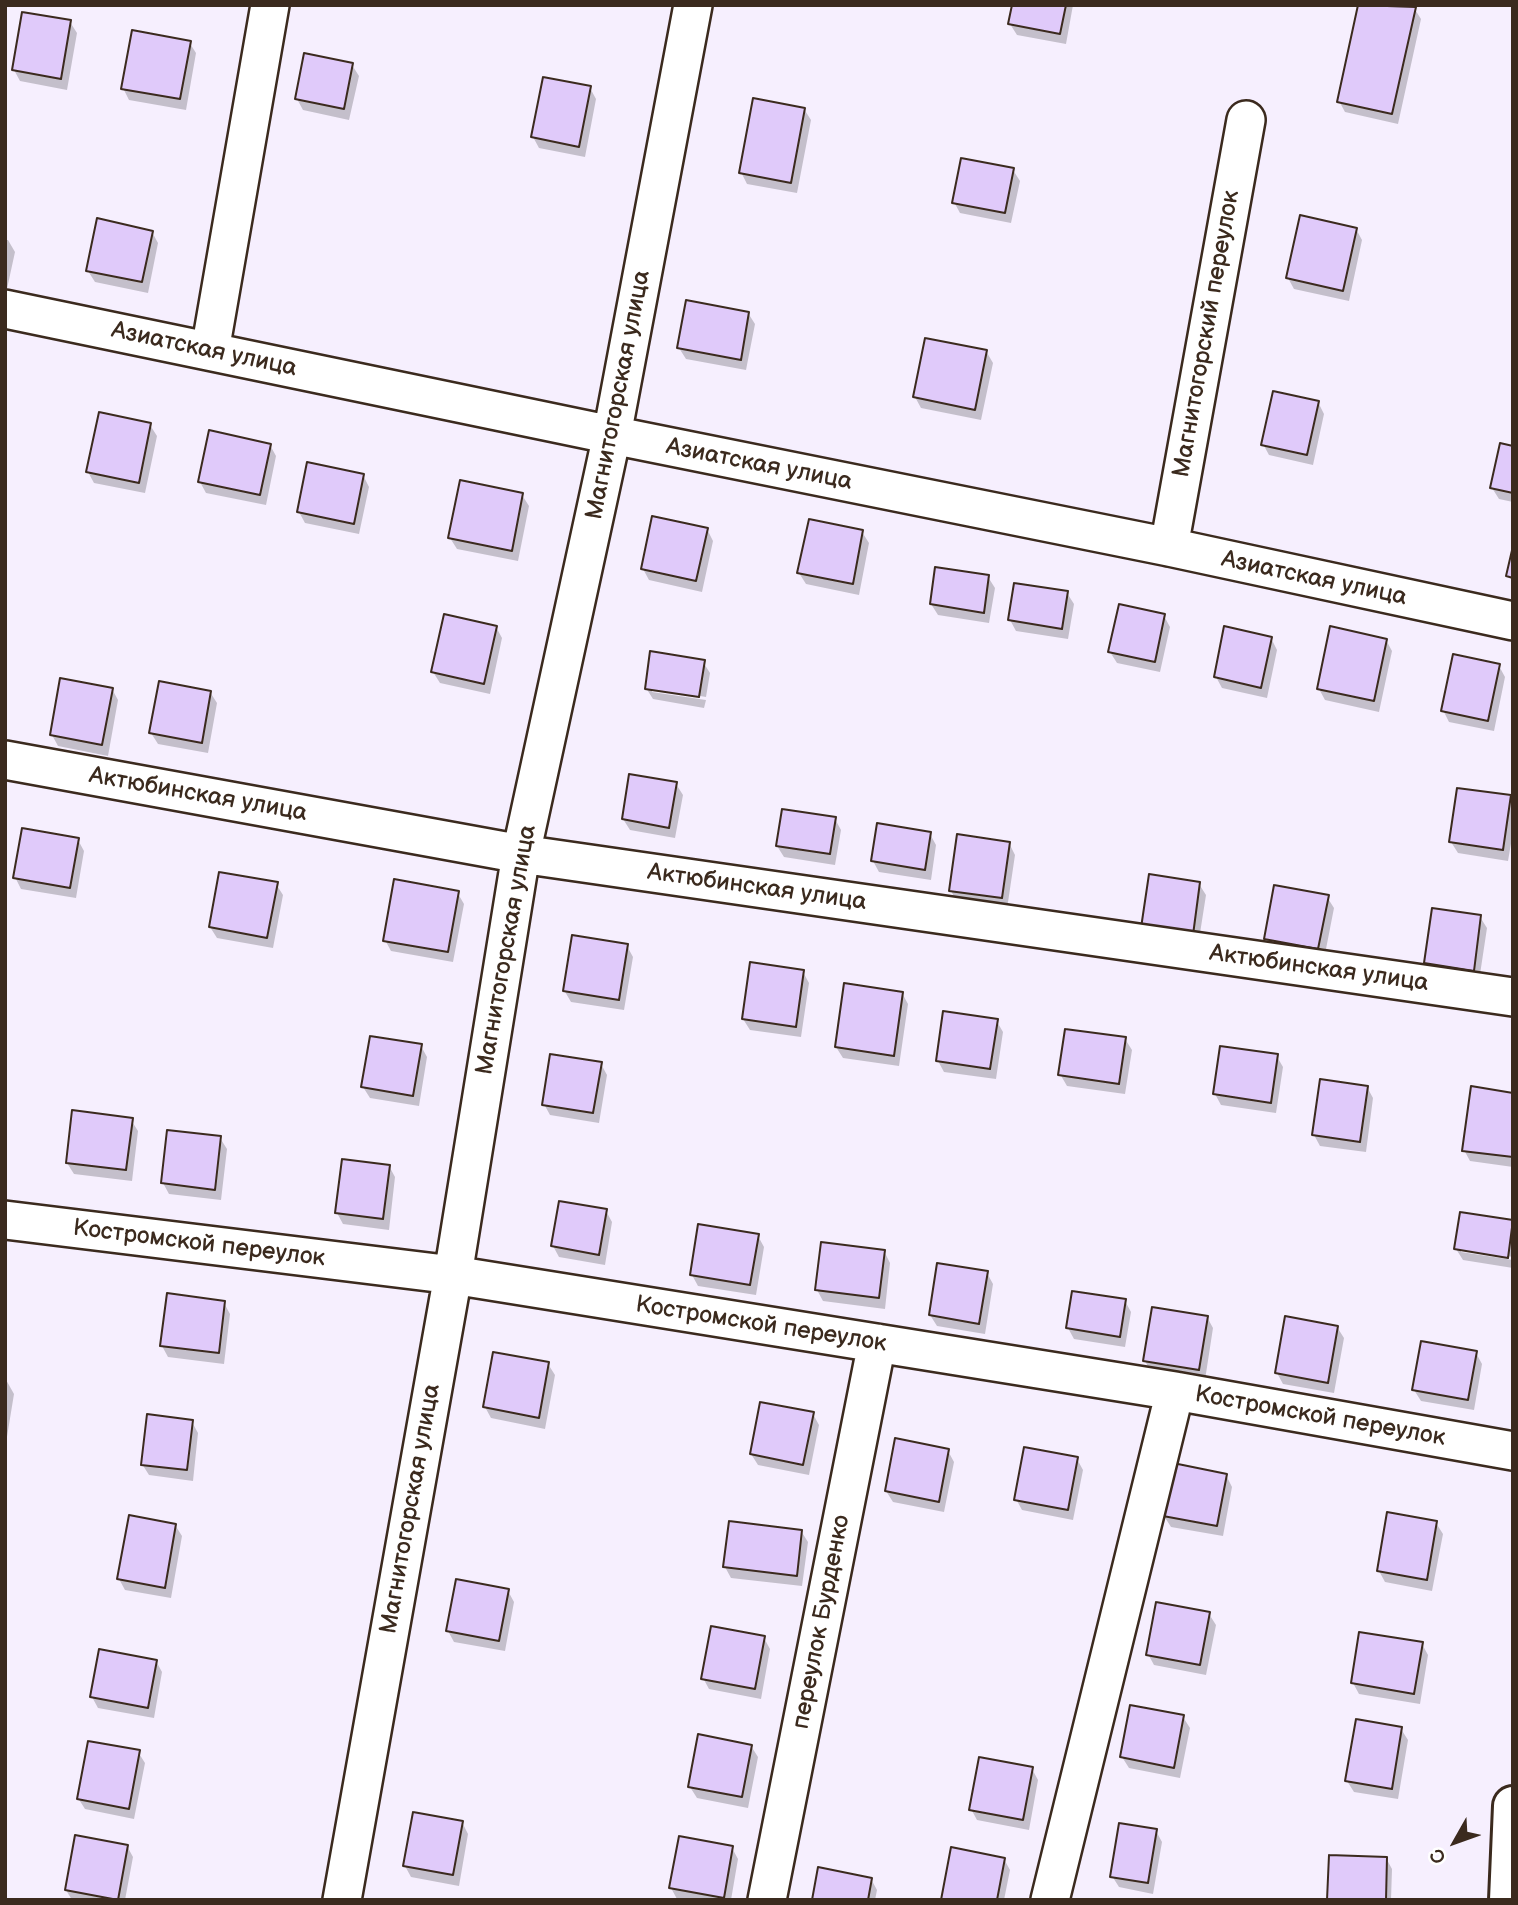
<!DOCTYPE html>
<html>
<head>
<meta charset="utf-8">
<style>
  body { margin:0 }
  #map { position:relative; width:1518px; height:1905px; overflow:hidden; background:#f6effe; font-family:"Balsamiq Sans",sans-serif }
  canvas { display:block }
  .frame { position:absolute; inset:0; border:7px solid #3b2a1e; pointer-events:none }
  .north { position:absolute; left:1420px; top:1807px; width:70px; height:70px; -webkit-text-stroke:5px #fff; paint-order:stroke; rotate:230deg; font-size:19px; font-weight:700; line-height:28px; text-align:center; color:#3b2a1e }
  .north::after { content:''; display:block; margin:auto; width:24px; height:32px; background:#3b2a1e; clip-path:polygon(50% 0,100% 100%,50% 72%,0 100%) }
</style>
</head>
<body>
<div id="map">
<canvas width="1518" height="1905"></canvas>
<div class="frame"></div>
<div class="north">С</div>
</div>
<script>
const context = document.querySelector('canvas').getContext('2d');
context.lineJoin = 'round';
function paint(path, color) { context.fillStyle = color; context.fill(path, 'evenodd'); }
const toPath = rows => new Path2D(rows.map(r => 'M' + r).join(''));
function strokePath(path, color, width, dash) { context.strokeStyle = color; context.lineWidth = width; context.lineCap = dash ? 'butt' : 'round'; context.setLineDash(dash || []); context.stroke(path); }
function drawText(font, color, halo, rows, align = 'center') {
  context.font = font + ' "Balsamiq Sans",sans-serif'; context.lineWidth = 5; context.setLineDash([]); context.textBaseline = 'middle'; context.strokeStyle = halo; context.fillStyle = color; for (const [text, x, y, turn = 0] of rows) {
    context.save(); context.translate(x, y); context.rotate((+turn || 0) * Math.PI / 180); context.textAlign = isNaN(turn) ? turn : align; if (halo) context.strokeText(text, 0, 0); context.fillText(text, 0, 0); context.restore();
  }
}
paint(toPath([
  [1014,5,1073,5,1066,44,1017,35,1010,24],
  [1360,5,1402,5,1414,8,1421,19,1398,124,1345,112,1339,101],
  [70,22,77,33,67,90,20,81,14,70],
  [189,42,196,53,186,110,129,100,123,88],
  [352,65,359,76,349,120,303,110,297,99],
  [590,88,596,99,585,157,539,148,533,137],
  [804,109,811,120,797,193,747,184,741,172],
  [1013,170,1020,181,1011,223,960,213,954,202],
  [1356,229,1362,240,1349,301,1294,289,1288,278],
  [152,232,158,243,148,293,95,282,88,271],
  [5,240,8,240,15,252,5,298],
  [748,313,755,324,746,370,686,359,679,348],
  [986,351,993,363,981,420,921,408,915,397],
  [1318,402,1324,414,1313,465,1269,455,1263,444],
  [150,425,157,436,145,493,94,483,88,472],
  [270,445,276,456,266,505,206,493,200,482],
  [1513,447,1513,502,1499,499,1492,488],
  [363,475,369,487,359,534,305,523,299,512],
  [522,495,529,506,518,561,457,549,450,538],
  [707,529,713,541,702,592,649,580,643,569],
  [862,532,869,543,859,595,806,584,799,573],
  [988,577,995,588,989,623,938,615,931,604],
  [1067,593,1074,604,1068,639,1016,631,1010,620],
  [1164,616,1170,627,1160,672,1117,663,1110,652],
  [496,627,502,638,490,694,440,683,433,672],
  [1271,638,1277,650,1267,698,1222,688,1216,677],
  [1386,640,1392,651,1379,712,1325,700,1319,689],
  [703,662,710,673,706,697,652,688,652,692,706,700,704,708,653,699,646,688],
  [1499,666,1505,677,1494,731,1449,722,1443,710],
  [112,689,118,700,108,756,58,746,52,735],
  [210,692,217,703,208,753,158,744,151,733],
  [676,784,683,795,675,838,630,830,623,819],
  [1510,797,1513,802,1513,832,1508,861,1458,853,1451,842],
  [835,819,841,830,835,865,784,857,777,846],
  [930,834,936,845,931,880,879,872,873,861],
  [78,840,84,851,76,898,21,889,15,877],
  [1009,843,1015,855,1007,909,957,902,951,891],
  [276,884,283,895,273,948,217,938,210,927],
  [1199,884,1206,895,1198,946,1149,939],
  [457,892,464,904,453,962,391,951,385,940],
  [1327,897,1334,908,1326,949,1271,939,1271,942,1326,953,1272,950,1266,939],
  [1480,917,1487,928,1479,981,1432,974,1426,963],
  [627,946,633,957,624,1010,571,1002,564,990],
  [803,972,809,983,801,1037,750,1030,743,1019],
  [902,993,908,1004,899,1066,843,1058,836,1047],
  [996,1020,1003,1032,996,1079,944,1072,938,1061],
  [1125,1039,1132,1050,1125,1094,1067,1086,1060,1074],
  [421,1046,427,1057,419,1106,370,1098,363,1087],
  [1276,1055,1283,1067,1276,1113,1221,1105,1215,1094],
  [601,1064,607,1075,599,1123,550,1115,544,1104],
  [1367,1087,1373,1098,1366,1152,1320,1146,1314,1135],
  [1513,1094,1513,1167,1470,1161,1464,1150],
  [131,1120,138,1131,132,1181,74,1174,67,1163],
  [220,1138,227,1149,221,1200,169,1194,163,1183],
  [389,1166,395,1177,389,1230,343,1224,337,1213],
  [606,1211,612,1222,605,1265,559,1257,553,1246],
  [1513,1222,1513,1257,1461,1248,1461,1252,1513,1260,1513,1268,1463,1260,1456,1249],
  [758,1236,764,1247,756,1295,698,1286,692,1275],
  [884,1251,890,1263,885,1309,823,1301,817,1290],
  [987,1273,993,1284,985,1334,937,1326,930,1315],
  [1125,1301,1131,1312,1125,1347,1074,1339,1068,1328],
  [224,1303,230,1314,224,1364,168,1357,162,1346],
  [1207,1317,1213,1328,1205,1380,1151,1372,1145,1361],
  [1337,1327,1344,1338,1334,1393,1283,1384,1277,1373],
  [1476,1353,1482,1364,1474,1410,1421,1401,1414,1390],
  [548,1364,555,1375,545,1429,491,1418,485,1407],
  [5,1378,14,1394,5,1449],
  [813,1414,819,1425,809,1475,758,1465,751,1454],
  [192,1422,198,1433,193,1481,149,1475,142,1464],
  [948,1451,954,1462,944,1512,893,1502,886,1491],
  [1077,1459,1083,1470,1073,1520,1022,1510,1016,1499],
  [1226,1475,1232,1487,1223,1536,1171,1527,1164,1516],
  [1436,1523,1443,1534,1432,1591,1385,1582,1379,1571],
  [175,1525,182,1536,171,1598,125,1590,119,1579],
  [801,1531,808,1542,802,1586,731,1578,725,1567],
  [508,1591,514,1602,505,1651,454,1642,448,1631],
  [1209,1614,1216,1625,1206,1675,1154,1665,1148,1654],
  [764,1638,770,1649,761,1699,709,1689,703,1678],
  [1422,1644,1428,1655,1420,1704,1359,1694,1353,1683],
  [156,1661,162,1672,154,1718,98,1708,92,1697],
  [1183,1717,1190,1728,1180,1778,1129,1768,1122,1757],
  [1401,1729,1408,1740,1398,1799,1354,1792,1347,1781],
  [751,1746,758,1757,748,1808,697,1798,690,1787],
  [138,1752,145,1763,134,1819,85,1809,78,1798],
  [1032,1769,1038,1780,1029,1830,977,1820,971,1809],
  [462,1822,468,1834,459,1886,411,1877,405,1866],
  [1156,1831,1162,1842,1153,1894,1119,1887,1112,1876],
  [127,1846,133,1857,125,1900,72,1900,66,1890],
  [732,1848,738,1859,731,1900,677,1899,671,1888],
  [1386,1858,1392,1869,1391,1900,1329,1900],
  [1004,1859,1010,1870,1004,1900,943,1900],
  [871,1879,877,1890,875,1900,813,1900]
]), '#0003');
const building = toPath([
  [1012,5,1066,5,1060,34,1008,24,1012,5],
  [1358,5,1416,7,1392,114,1337,102,1358,5],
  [22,12,71,20,61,79,12,70,22,12],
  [132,30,191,41,180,99,121,89,132,30],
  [304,53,353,63,344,109,295,99,304,53],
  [543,77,591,86,579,147,531,137,543,77],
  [753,98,805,108,791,183,739,173,753,98],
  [961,158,1014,168,1005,213,952,203,961,158],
  [1300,215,1357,228,1343,291,1286,278,1300,215],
  [97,218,153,231,142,282,86,271,97,218],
  [686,300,749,312,741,360,677,348,686,300],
  [925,338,987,350,975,410,913,397,925,338],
  [1273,391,1319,401,1307,455,1261,445,1273,391],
  [99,412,151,423,139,483,86,472,99,412],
  [209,430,271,444,260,495,198,482,209,430],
  [1500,443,1513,446,1513,493,1490,488,1500,443],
  [307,462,364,474,354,524,297,512,307,462],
  [460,480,523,493,512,551,448,538,460,480],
  [652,516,708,528,696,581,641,569,652,516],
  [809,519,863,530,853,584,797,573,809,519],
  [1513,546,1513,578,1506,576,1513,546],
  [935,567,989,575,984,613,930,604,935,567],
  [1014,583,1068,591,1062,629,1008,620,1014,583],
  [1119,604,1165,614,1155,662,1108,652,1119,604],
  [444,614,497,626,484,684,431,672,444,614],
  [1224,626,1272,637,1261,688,1214,677,1224,626],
  [1330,626,1387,639,1374,701,1317,689,1330,626],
  [650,651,705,660,699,697,645,689,650,651],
  [1453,654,1500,664,1488,721,1441,711,1453,654],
  [60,678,113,688,102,745,50,735,60,678],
  [159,681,211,691,202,743,149,733,159,681],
  [629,774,677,782,669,828,622,819,629,774],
  [1457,788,1511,795,1503,850,1449,842,1457,788],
  [782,809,836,817,830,854,776,846,782,809],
  [877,823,931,832,925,870,871,861,877,823],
  [22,828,79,838,70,888,13,878,22,828],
  [957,834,1010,842,1002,898,949,891,957,834],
  [219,872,278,882,267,938,209,927,219,872],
  [1149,874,1200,882,1193,935,1141,928,1149,874],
  [394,879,459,891,448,952,383,941,394,879],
  [1274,885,1329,895,1318,949,1264,939,1274,885],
  [1432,908,1481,915,1474,971,1424,963,1432,908],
  [572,935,628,944,619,1000,563,991,572,935],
  [750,962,804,970,796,1027,742,1019,750,962],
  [844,983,903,992,894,1056,835,1047,844,983],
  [943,1011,998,1019,990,1069,936,1061,943,1011],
  [1065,1029,1126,1037,1119,1084,1058,1075,1065,1029],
  [370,1036,422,1044,413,1096,361,1087,370,1036],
  [1220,1046,1278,1054,1271,1103,1213,1094,1220,1046],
  [550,1054,602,1062,593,1113,542,1105,550,1054],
  [1320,1079,1368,1086,1360,1142,1312,1135,1320,1079],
  [1471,1086,1513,1093,1513,1157,1462,1151,1471,1086],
  [72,1110,133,1118,126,1170,66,1163,72,1110],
  [167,1130,221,1136,215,1190,161,1183,167,1130],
  [342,1159,390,1165,383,1219,335,1213,342,1159],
  [559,1201,607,1209,599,1255,551,1246,559,1201],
  [1460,1212,1513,1220,1508,1258,1454,1249,1460,1212],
  [698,1224,759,1234,750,1285,690,1275,698,1224],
  [821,1242,885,1250,879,1298,815,1290,821,1242],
  [937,1263,988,1271,979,1324,929,1315,937,1263],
  [1072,1291,1126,1299,1120,1337,1066,1328,1072,1291],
  [167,1293,225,1301,219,1353,160,1346,167,1293],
  [1152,1307,1208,1316,1199,1370,1143,1361,1152,1307],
  [1285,1316,1338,1326,1328,1383,1275,1373,1285,1316],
  [1421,1341,1477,1351,1468,1400,1412,1390,1421,1341],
  [493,1352,549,1362,539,1418,483,1407,493,1352],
  [760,1402,814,1412,803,1465,750,1454,760,1402],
  [147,1414,193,1420,187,1470,141,1465,147,1414],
  [895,1438,949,1449,939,1502,885,1491,895,1438],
  [1024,1447,1078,1457,1068,1510,1014,1500,1024,1447],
  [1173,1463,1227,1474,1217,1526,1163,1516,1173,1463],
  [1387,1512,1437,1521,1427,1580,1377,1571,1387,1512],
  [129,1515,176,1524,165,1588,117,1579,129,1515],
  [729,1521,802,1530,797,1576,723,1567,729,1521],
  [456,1579,509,1589,499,1641,446,1631,456,1579],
  [1156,1602,1210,1612,1200,1665,1146,1655,1156,1602],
  [711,1626,765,1636,755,1689,701,1679,711,1626],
  [1359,1632,1423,1642,1414,1694,1351,1683,1359,1632],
  [99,1649,157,1660,148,1708,90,1697,99,1649],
  [1130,1705,1184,1715,1174,1768,1120,1757,1130,1705],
  [1356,1719,1402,1727,1392,1789,1345,1781,1356,1719],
  [698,1734,752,1745,742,1797,688,1787,698,1734],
  [88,1741,140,1750,129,1809,77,1799,88,1741],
  [979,1757,1033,1767,1023,1820,969,1810,979,1757],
  [413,1812,463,1821,453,1875,403,1866,413,1812],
  [1119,1823,1157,1829,1148,1883,1110,1877,1119,1823],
  [75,1835,128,1845,118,1900,65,1890,75,1835],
  [679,1836,733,1846,724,1898,669,1888,679,1836],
  [951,1847,1005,1858,997,1900,941,1900,951,1847],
  [1329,1855,1387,1857,1386,1900,1327,1900,1329,1855],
  [818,1867,872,1878,868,1900,812,1900,818,1867]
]);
paint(building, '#e0cafa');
strokePath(building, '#3b2a1e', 2);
const minor = toPath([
  [5,309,612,435,1169,547,1513,621],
  [210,351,270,5],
  [1169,547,1246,120],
  [5,760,521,854,1513,997],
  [5,1220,453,1275,1175,1391,1513,1451],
  [342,1900,453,1275,521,854,612,435,693,5],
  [767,1900,877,1343],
  [1050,1900,1175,1391]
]);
const tertiary = toPath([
  [1509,1900,1513,1806]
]);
strokePath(minor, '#3b2a1e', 42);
strokePath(tertiary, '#3b2a1e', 44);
strokePath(minor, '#fff', 37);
strokePath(tertiary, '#fff', 38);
drawText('24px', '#3b2a1e', '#fff', [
  ["Магнитогорский переулок",1207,334,-80],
  ["Азиатская улица",204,350,12],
  ["Магнитогорская улица",619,395,-79],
  ["Азиатская улица",759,465,11],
  ["Азиатская улица",1314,579,12],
  ["Актюбинская улица",198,795,10],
  ["Актюбинская улица",757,888,8],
  ["Магнитогорская улица",507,950,-80],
  ["Актюбинская улица",1319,969,8],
  ["Костромской переулок",199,1244,7],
  ["Костромской переулок",761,1325,9],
  ["Костромской переулок",1320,1417,10],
  ["Магнитогорская улица",411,1509,-80],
  ["переулок Бурденко",822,1622,-79]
]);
</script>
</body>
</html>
